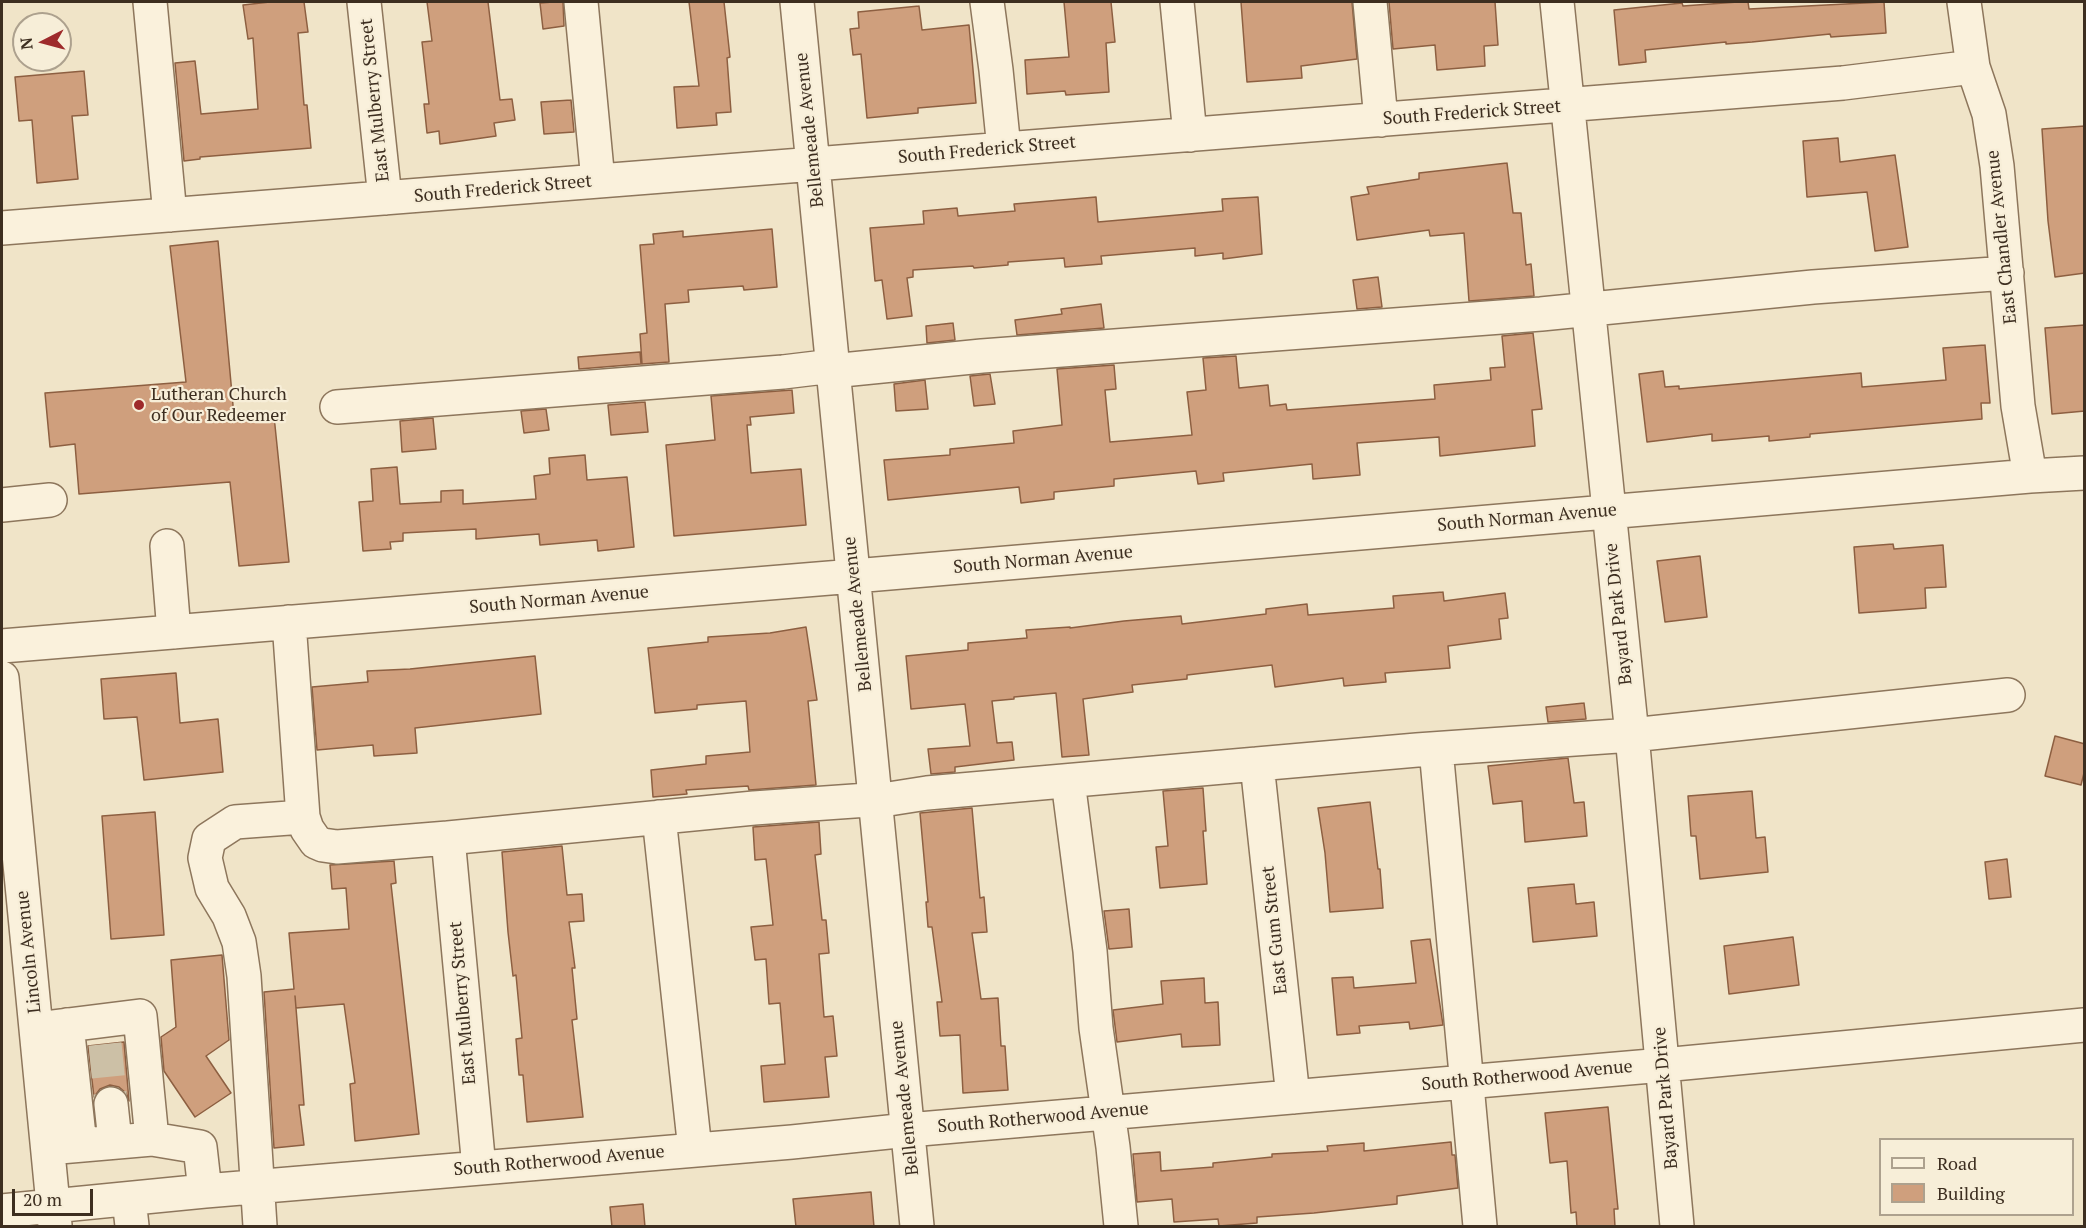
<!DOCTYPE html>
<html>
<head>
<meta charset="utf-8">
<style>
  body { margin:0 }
  #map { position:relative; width:2086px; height:1228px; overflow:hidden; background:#f0e4c8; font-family:"PT Serif",serif }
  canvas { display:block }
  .frame { position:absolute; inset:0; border:3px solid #3d2e20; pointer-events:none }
  .legend { position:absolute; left:1879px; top:1138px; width:195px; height:78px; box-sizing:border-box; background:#f7eed8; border:2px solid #ada18e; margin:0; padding:8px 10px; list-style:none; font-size:18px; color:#3d2e20 }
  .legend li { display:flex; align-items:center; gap:12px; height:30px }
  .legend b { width:30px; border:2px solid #ada18e }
  .north { position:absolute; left:12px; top:12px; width:60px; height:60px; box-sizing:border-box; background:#f7eed8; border:2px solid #ada18e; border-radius:50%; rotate:264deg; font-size:16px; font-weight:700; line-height:24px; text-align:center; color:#3d2e20 }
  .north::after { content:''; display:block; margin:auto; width:21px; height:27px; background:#9e2a2b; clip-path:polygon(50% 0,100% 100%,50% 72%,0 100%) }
  .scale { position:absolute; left:12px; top:1189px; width:81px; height:27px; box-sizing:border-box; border:3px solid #3d2e20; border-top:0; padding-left:8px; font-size:18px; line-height:21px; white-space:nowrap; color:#3d2e20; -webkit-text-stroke:4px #f7eed8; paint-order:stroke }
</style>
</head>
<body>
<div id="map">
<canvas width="2086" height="1228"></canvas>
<div class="frame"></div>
<ul class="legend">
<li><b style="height:8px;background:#faf1dc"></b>Road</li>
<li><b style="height:16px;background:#cf9f7d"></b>Building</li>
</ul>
<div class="north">N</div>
<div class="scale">20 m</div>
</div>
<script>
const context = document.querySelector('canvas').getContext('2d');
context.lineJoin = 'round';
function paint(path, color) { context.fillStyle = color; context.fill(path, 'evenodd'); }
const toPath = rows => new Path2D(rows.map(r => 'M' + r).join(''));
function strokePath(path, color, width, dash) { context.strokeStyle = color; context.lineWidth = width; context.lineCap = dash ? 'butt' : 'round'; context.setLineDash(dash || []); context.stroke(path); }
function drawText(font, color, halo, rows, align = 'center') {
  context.font = font + ' "PT Serif",serif'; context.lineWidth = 4.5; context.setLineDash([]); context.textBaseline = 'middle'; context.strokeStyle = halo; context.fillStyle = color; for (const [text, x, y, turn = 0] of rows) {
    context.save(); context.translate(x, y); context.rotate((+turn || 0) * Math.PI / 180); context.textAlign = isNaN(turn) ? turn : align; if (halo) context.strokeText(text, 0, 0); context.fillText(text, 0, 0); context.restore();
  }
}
const building = toPath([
  [270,2,304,2,308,32,298,33,304,105,307,105,311,148,200,157,200,159,184,161,175,63,195,61,201,114,258,109,253,38,248,39,243,5,270,2],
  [427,2,488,2,500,100,512,99,515,120,494,123,496,136,440,144,439,131,427,133,424,104,429,104,422,42,432,41,427,2],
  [553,2,563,2,564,26,543,29,540,3,553,2],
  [689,2,724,2,730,57,727,58,731,112,716,113,717,125,677,128,674,87,699,86,689,2],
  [1064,2,1111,2,1115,42,1106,43,1109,92,1066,95,1065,91,1027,94,1025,60,1069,57,1064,2],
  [1241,2,1352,2,1357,59,1301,66,1302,78,1247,82,1241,2],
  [1389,2,1495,2,1498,45,1484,46,1485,66,1437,70,1435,45,1393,49,1389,2],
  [1738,2,1748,2,1749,9,1884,2,1886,33,1831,37,1830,34,1752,42,1726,44,1726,42,1645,50,1646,62,1619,65,1614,10,1682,3,1683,6,1738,2],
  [919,6,922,30,969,25,976,103,918,108,918,113,867,118,861,54,853,55,850,29,859,28,858,12,919,6],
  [84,71,88,115,72,116,78,179,37,183,32,120,19,121,15,77,84,71],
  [571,100,574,132,544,134,541,102,571,100],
  [2085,126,2085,273,2055,277,2048,221,2042,129,2085,126],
  [1838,138,1840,162,1895,155,1908,247,1875,251,1867,192,1807,197,1803,141,1838,138],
  [1507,163,1513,213,1521,213,1526,265,1531,264,1534,296,1469,301,1464,233,1430,236,1429,230,1357,240,1351,197,1369,194,1367,187,1419,179,1419,173,1507,163],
  [1096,197,1098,222,1223,211,1222,199,1258,197,1262,254,1223,259,1223,253,1195,256,1195,248,1101,256,1102,264,1065,267,1064,258,1008,262,1008,265,974,268,973,266,913,270,913,277,907,278,912,316,887,319,882,280,875,281,870,228,924,224,923,211,957,208,958,216,1015,211,1014,204,1096,197],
  [772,229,777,287,744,290,743,286,688,290,689,302,665,304,669,362,642,364,640,334,647,333,640,245,654,244,653,234,683,231,683,237,772,229],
  [218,241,234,416,274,416,289,562,239,566,230,482,79,494,75,444,50,447,45,393,186,382,170,246,218,241],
  [1378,277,1382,307,1357,309,1353,280,1378,277],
  [1101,304,1104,328,1017,335,1015,320,1062,314,1061,309,1101,304],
  [953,323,955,340,927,343,926,326,953,323],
  [2085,325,2085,411,2052,414,2045,328,2085,325],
  [1533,333,1542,409,1532,410,1535,446,1440,456,1439,437,1357,443,1360,475,1313,479,1312,464,1223,473,1224,481,1198,484,1196,471,1114,479,1114,486,1054,492,1054,499,1021,503,1019,487,888,500,884,460,950,455,950,449,1014,443,1013,431,1062,425,1057,369,1114,365,1116,389,1105,390,1110,442,1192,435,1187,392,1206,390,1203,358,1236,356,1239,388,1268,385,1270,406,1286,404,1287,410,1354,405,1435,399,1434,385,1491,380,1490,368,1505,367,1502,336,1533,333],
  [1985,345,1990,403,1981,403,1982,419,1810,434,1810,437,1769,441,1769,436,1712,441,1712,434,1647,442,1639,374,1663,371,1665,387,1679,386,1679,389,1861,373,1862,387,1946,380,1943,348,1985,345],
  [640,352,641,364,579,369,578,357,640,352],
  [990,374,995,404,974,406,970,376,990,374],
  [925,380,928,409,896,411,894,384,925,380],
  [792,390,794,413,750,417,751,425,747,425,751,473,801,469,806,525,674,536,666,445,715,440,711,396,792,390],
  [645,402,648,432,611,435,608,405,645,402],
  [546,409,549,430,524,433,521,411,546,409],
  [433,418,436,449,402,452,400,421,433,418],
  [585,455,587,480,627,477,634,547,598,551,597,540,540,545,539,534,476,539,476,529,403,533,403,541,390,542,391,549,363,551,359,502,373,501,371,469,397,467,400,504,441,502,441,491,463,490,463,504,536,499,534,476,550,474,549,458,585,455],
  [1893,544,1894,549,1943,545,1946,587,1925,588,1926,608,1859,613,1854,547,1893,544],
  [1700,556,1707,617,1665,622,1657,561,1700,556],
  [1443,592,1444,601,1505,593,1508,618,1499,619,1501,639,1448,646,1450,668,1385,673,1386,682,1344,686,1343,678,1275,687,1272,665,1187,675,1187,679,1132,685,1133,692,1083,699,1089,755,1062,757,1056,693,1014,697,1014,699,992,701,997,743,1012,742,1014,760,955,767,955,772,931,774,928,749,970,746,965,704,911,709,906,656,968,650,968,643,1027,638,1026,630,1070,627,1070,628,1124,621,1181,616,1182,624,1266,614,1266,609,1307,604,1308,615,1394,608,1393,596,1443,592],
  [806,627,817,700,808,701,816,785,749,790,748,786,686,790,687,794,653,797,651,770,706,764,706,756,750,752,746,701,697,705,697,709,655,713,648,648,708,642,708,637,770,633,806,627],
  [535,656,541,714,415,728,417,753,374,756,373,745,317,750,312,687,368,682,367,671,410,669,535,656],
  [176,673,180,723,218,719,223,772,144,780,137,717,104,719,101,679,176,673],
  [1584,703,1586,719,1548,722,1546,707,1584,703],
  [2055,736,2085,744,2085,769,2081,785,2045,776,2055,736],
  [1568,758,1574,803,1584,802,1587,836,1525,842,1522,801,1493,804,1488,766,1568,758],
  [1203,788,1206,831,1203,831,1207,884,1160,888,1156,847,1168,846,1163,791,1203,788],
  [1752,791,1756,838,1765,837,1768,872,1700,879,1696,836,1691,836,1688,796,1752,791],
  [1370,802,1378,869,1380,869,1383,908,1330,912,1325,853,1318,808,1370,802],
  [972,808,980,898,984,897,987,932,972,933,981,999,998,998,1001,1046,1005,1046,1008,1090,963,1093,960,1035,940,1036,937,1002,942,1002,932,927,928,927,926,902,928,902,920,813,972,808],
  [155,812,164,935,111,939,102,816,155,812],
  [819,822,821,854,815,855,822,920,826,920,829,953,819,954,824,1017,833,1016,837,1056,825,1057,829,1097,764,1102,761,1066,785,1064,780,1003,769,1004,766,959,755,960,751,927,773,925,766,859,755,860,753,827,819,822],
  [562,846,567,895,582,894,584,921,569,922,575,968,572,968,577,1019,572,1020,583,1117,527,1122,523,1075,519,1075,516,1039,522,1038,516,975,513,976,508,932,502,852,562,846],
  [2007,859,2011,897,1989,899,1985,862,2007,859],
  [394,861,396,883,391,884,419,1134,355,1141,350,1084,355,1083,344,1004,296,1008,295,996,304,1105,299,1105,304,1145,274,1148,264,992,294,989,289,933,349,929,346,888,332,889,330,865,394,861],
  [1574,884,1576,904,1594,902,1597,936,1533,942,1528,888,1574,884],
  [1129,909,1132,947,1109,949,1104,911,1129,909],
  [1793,937,1799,985,1729,994,1724,946,1793,937],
  [1430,939,1443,1025,1410,1029,1409,1022,1359,1026,1360,1033,1337,1035,1332,978,1353,977,1354,988,1416,983,1411,941,1430,939],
  [222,955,229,1040,206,1056,231,1093,195,1117,164,1071,161,1037,176,1027,171,960,222,955],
  [1204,978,1205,1003,1218,1002,1220,1045,1182,1047,1181,1034,1117,1042,1113,1010,1163,1004,1161,981,1204,978],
  [124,1042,129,1101,126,1093,119,1087,110,1085,100,1089,94,1097,88,1046,124,1042],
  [1608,1107,1618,1209,1614,1209,1615,1227,1577,1227,1576,1212,1571,1213,1567,1161,1550,1163,1545,1113,1608,1107],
  [1451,1142,1452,1155,1455,1155,1458,1188,1397,1196,1397,1204,1314,1213,1257,1217,1257,1223,1219,1226,1218,1219,1174,1222,1172,1199,1137,1202,1133,1154,1160,1152,1161,1171,1213,1167,1213,1163,1272,1157,1272,1154,1328,1151,1327,1146,1364,1143,1364,1151,1451,1142],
  [871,1192,874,1227,796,1227,793,1199,871,1192],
  [643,1204,645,1227,612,1227,610,1207,643,1204]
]);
paint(building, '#cf9f7d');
strokePath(building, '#8d5f41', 1.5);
strokePath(toPath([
  [105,1044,111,1104]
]), '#ccc0a6', 33, [33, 16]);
const minor = toPath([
  [150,2,170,215],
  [364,2,385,198],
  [581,2,598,181],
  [797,2,917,1226],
  [987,2,996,70,1004,149],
  [1177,2,1190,135],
  [1370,2,1381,120],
  [1557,2,1632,735,1677,1226],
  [1964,2,1973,67,1989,114,1997,166,2018,406,2030,476],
  [2,228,1843,83,1973,67],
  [337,407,783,372,833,366,842,370,982,356,1541,314,1813,287,2007,273],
  [2,505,50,500],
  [167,546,174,632],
  [289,622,303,817,307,829,316,842,323,845,337,847,448,838,754,808,868,800,876,801,927,793,1257,764,1417,750,1632,735,2008,695],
  [2,646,854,576,2030,476,2084,473],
  [2,678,55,1225],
  [1436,749,1480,1226],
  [1257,764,1293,1097],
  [1068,781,1090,951,1096,1028,1113,1147,1121,1226],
  [659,817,695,1150],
  [448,838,479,1168],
  [67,1025,80,1145],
  [36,1029,140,1016,152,1139],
  [111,1104,115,1141],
  [48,1148,152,1139,200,1147,205,1191],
  [129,1199,132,1226],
  [2,1211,205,1191,792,1142,908,1130,1663,1065,2084,1025],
  [260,1226,244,976,239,942,229,916,212,888,205,858,209,839,235,822,303,817]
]);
strokePath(minor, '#8d765c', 36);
strokePath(minor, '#faf1dc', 33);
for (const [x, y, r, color] of [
  [139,405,6,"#9e2a2b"]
]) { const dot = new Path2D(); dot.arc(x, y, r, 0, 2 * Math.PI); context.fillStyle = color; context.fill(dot); strokePath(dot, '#f7eed8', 2); }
drawText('18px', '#3d2e20', '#f7eed8', [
  ["East Mulberry Street",375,100,-96],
  ["South Frederick Street",1472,113,-4],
  ["Bellemeade Avenue",810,130,-96],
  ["South Frederick Street",987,150,-5],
  ["South Frederick Street",503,189,-5],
  ["East Chandler Avenue",2002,237,-96],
  ["South Norman Avenue",1527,518,-5],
  ["South Norman Avenue",1043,560,-5],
  ["South Norman Avenue",559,600,-5],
  ["Bellemeade Avenue",858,614,-96],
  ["Bayard Park Drive",1619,614,-96],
  ["East Gum Street",1275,930,-96],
  ["Lincoln Avenue",29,952,-96],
  ["East Mulberry Street",463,1003,-95],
  ["South Rotherwood Avenue",1527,1076,-5],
  ["Bellemeade Avenue",905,1098,-96],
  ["Bayard Park Drive",1666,1098,-95],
  ["South Rotherwood Avenue",1043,1118,-5],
  ["South Rotherwood Avenue",559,1161,-5]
]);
drawText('18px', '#3d2e20', '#f7eed8', [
  ["Lutheran Church",151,395],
  ["of Our Redeemer",151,416]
], 'left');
</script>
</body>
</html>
